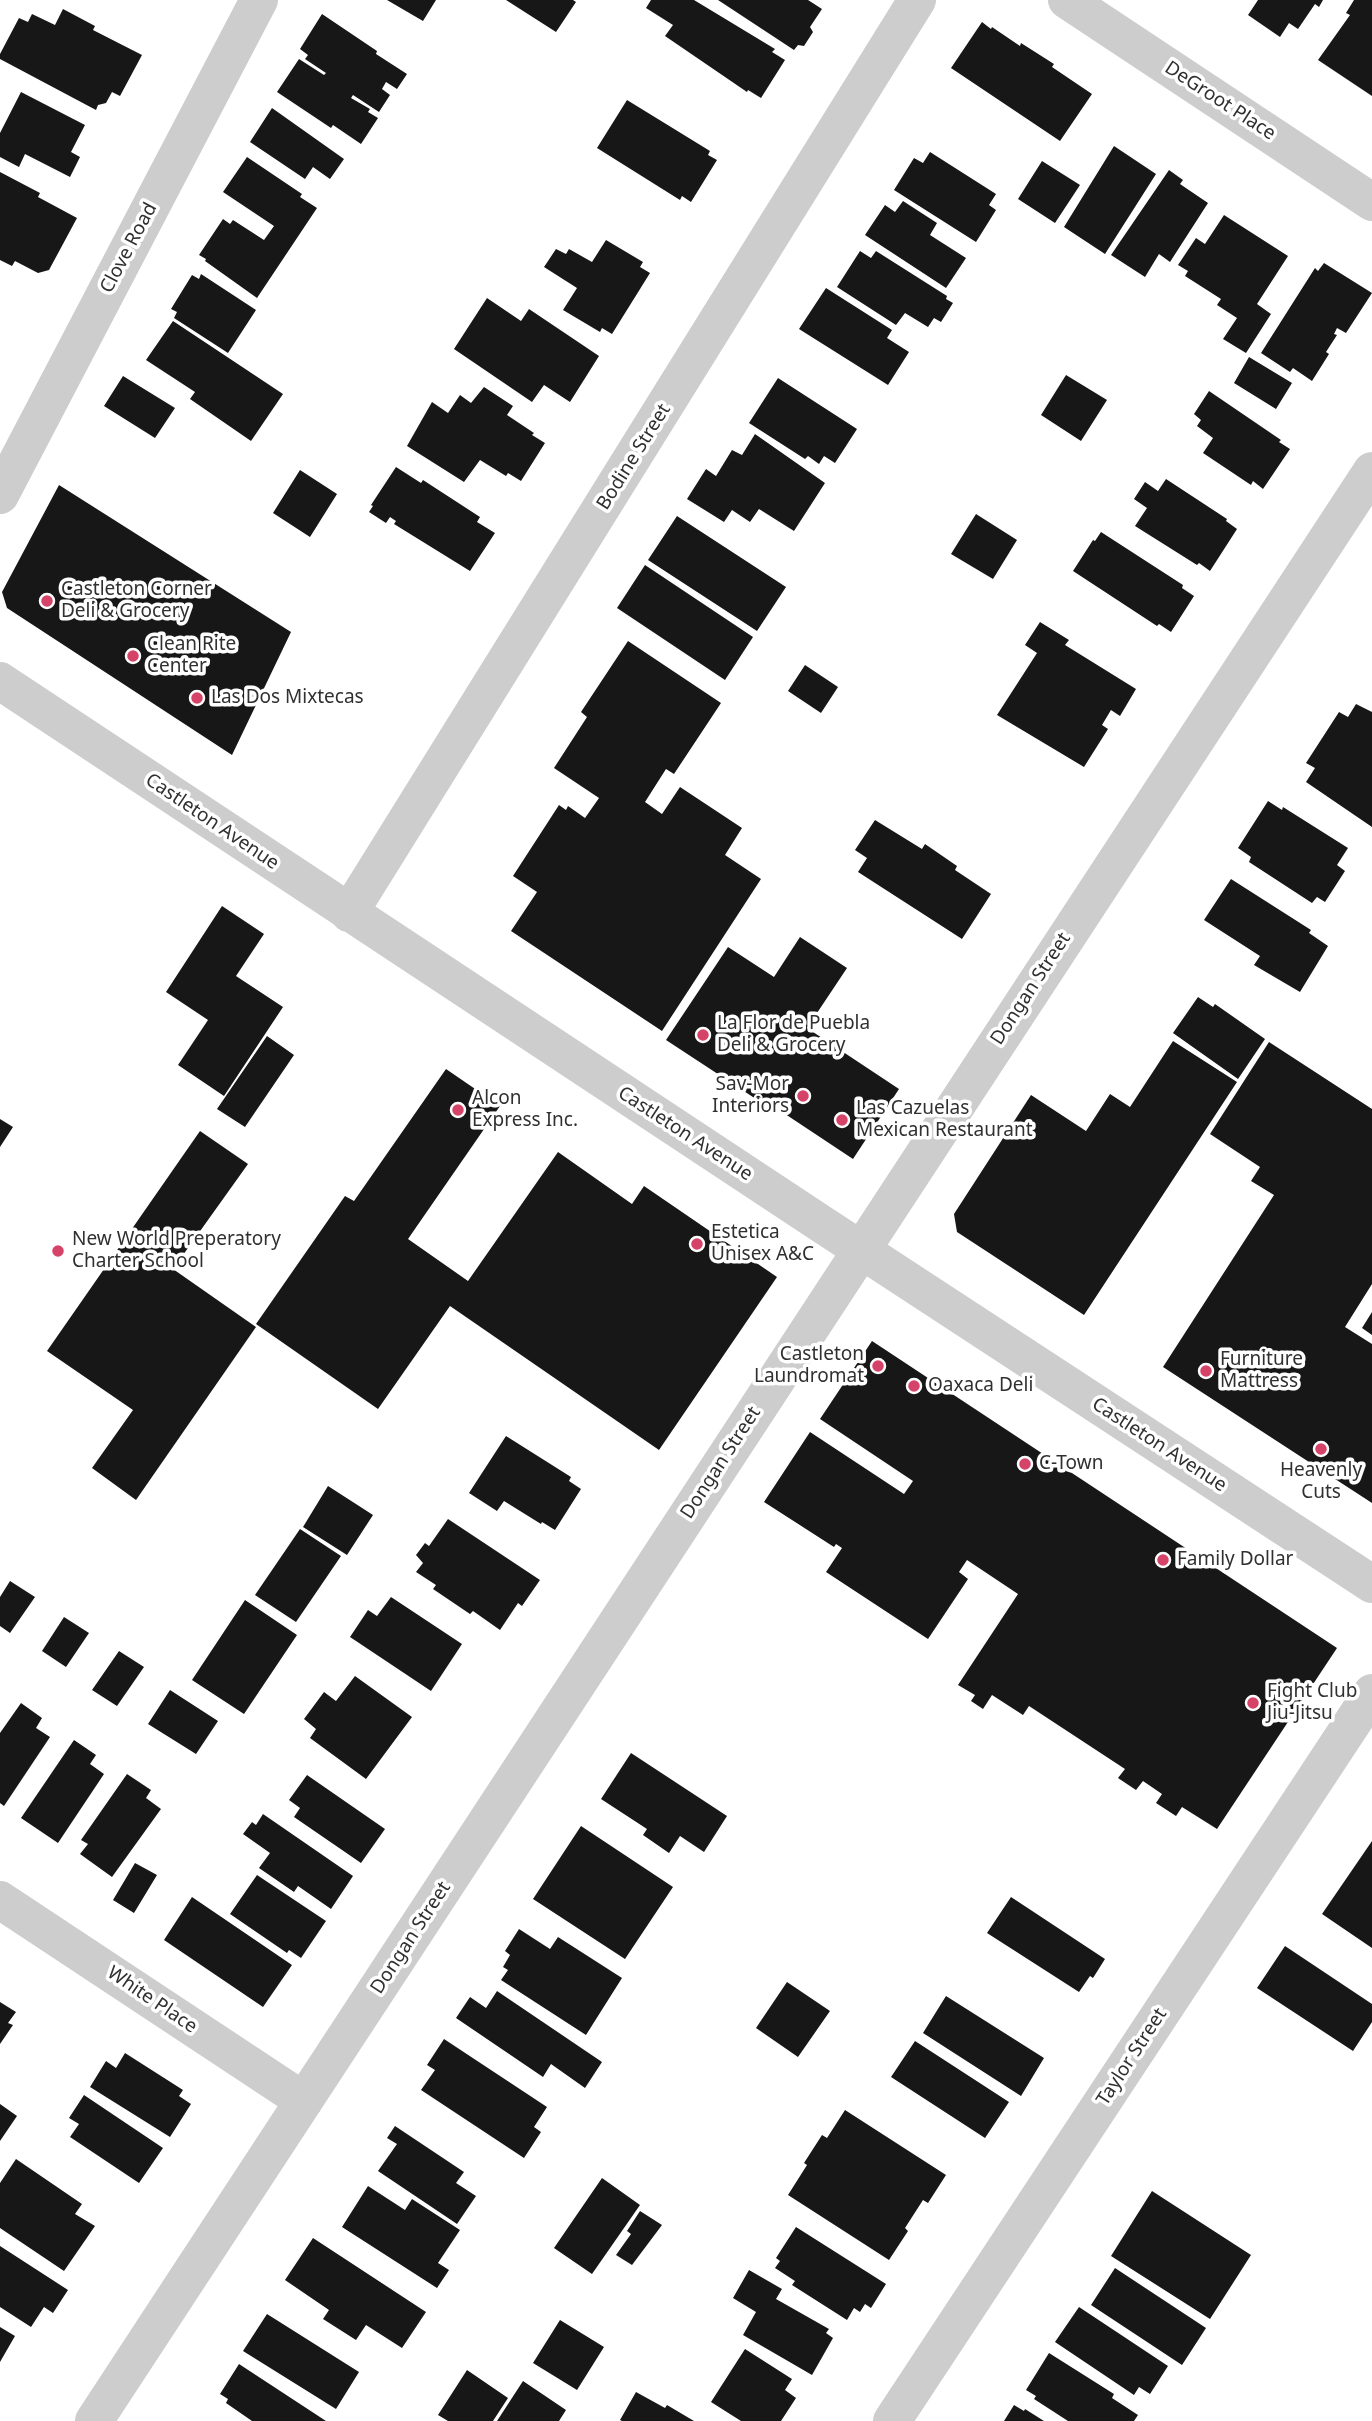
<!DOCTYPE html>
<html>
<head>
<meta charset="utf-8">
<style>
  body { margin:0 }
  canvas { display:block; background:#fff }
</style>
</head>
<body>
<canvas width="1372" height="2421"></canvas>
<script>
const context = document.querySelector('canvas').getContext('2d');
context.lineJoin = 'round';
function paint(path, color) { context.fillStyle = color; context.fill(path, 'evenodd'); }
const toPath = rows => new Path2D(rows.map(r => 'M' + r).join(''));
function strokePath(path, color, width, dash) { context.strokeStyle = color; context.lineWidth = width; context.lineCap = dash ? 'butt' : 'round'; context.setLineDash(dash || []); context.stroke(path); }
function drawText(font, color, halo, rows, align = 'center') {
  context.font = font + ' "Noto Sans",sans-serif'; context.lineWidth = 7; context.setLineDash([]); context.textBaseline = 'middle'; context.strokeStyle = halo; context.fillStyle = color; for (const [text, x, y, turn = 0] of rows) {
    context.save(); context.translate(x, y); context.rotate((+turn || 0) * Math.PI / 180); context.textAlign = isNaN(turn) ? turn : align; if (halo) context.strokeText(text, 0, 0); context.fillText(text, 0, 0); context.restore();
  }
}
paint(toPath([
  [387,0,436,0,423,21],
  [506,0,573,0,576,2,556,32],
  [651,0,694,0,775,49,772,52,785,60,761,98,748,90,747,92,665,36,673,25,646,8],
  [718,0,808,0,822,9,810,27,813,32,804,46,798,45,794,50],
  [1258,0,1323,0,1319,7,1315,4,1298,29,1289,23,1280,37,1248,15],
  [1354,0,1372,0,1372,96,1318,60,1350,15,1346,13],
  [63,9,95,26,93,30,142,55,120,96,112,92,106,103,98,105,96,110,0,59,0,54,19,18,28,22,32,14,55,25],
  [322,14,377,51,376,54,407,74,397,89,386,82,382,89,390,95,379,112,353,95,351,98,370,109,368,112,378,118,361,144,333,125,331,128,277,92,299,59,324,75,326,73,305,59,308,55,300,49],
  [982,22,991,29,992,27,1020,46,1021,43,1054,64,1052,67,1092,94,1060,141,951,68],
  [21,92,85,125,71,152,80,157,70,177,25,154,19,167,0,157,0,133],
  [627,100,710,151,708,155,717,160,691,202,682,196,680,200,597,148],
  [272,108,344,159,330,179,313,167,305,179,250,142],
  [1114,146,1156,174,1105,254,1064,227],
  [930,152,996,194,989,205,996,210,976,242,894,190,914,158,923,163],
  [247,157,302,194,300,197,317,208,257,298,205,261,206,259,199,255,223,219,230,224,233,220,264,240,274,226,223,192],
  [1042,161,1080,185,1055,223,1018,199],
  [1169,170,1183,180,1180,184,1208,203,1170,262,1159,254,1145,277,1111,255],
  [0,172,40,193,38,197,77,218,49,270,38,273,15,261,12,266,0,260],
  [903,201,937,223,930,235,966,258,946,288,865,235,885,205,895,212],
  [1224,215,1288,256,1257,304,1271,314,1246,353,1223,339,1237,318,1217,305,1221,299,1185,276,1188,271,1178,265,1196,238,1205,244],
  [606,240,643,262,640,267,650,273,612,334,602,328,600,332,563,310,577,288,544,267,556,249,566,254,569,249,592,262],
  [860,251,871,258,876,251,947,296,946,299,953,303,941,322,934,318,928,327,905,313,896,325,837,287],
  [1324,263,1372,293,1346,333,1337,328,1334,334,1337,335,1326,352,1329,354,1312,381,1293,368,1290,372,1261,353,1315,268,1318,271],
  [201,274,256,310,228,353,174,318,177,312,171,309,192,275,199,279],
  [826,288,892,330,887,338,909,352,888,385,799,329],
  [487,298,521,321,529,309,599,356,570,402,544,385,532,402,454,349],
  [173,321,283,394,251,441,190,399,195,392,146,360],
  [1249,357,1292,383,1276,409,1234,383],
  [1066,375,1107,400,1081,441,1041,415],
  [123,376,175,408,155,438,104,406],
  [778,378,857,429,835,463,824,456,819,464,808,456,805,459,749,423],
  [484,387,513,406,507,415,534,433,532,435,545,443,521,481,508,473,506,476,480,460,464,482,407,446,432,402,448,413,460,395,471,403],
  [1209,391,1281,440,1279,442,1290,449,1263,489,1253,481,1251,485,1203,453,1213,438,1197,426,1201,420,1194,414],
  [755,434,825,483,794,531,759,509,750,522,732,510,724,522,687,499,706,469,716,476,732,450,742,455],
  [396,467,421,483,423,480,480,517,477,522,495,533,470,571,394,524,396,521,390,517,386,523,369,512,373,506,371,505],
  [300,470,337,494,310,537,273,513],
  [1166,479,1227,519,1226,521,1237,529,1210,571,1199,563,1197,565,1135,526,1147,508,1134,499,1145,482,1158,491],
  [59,485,291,632,232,755,7,608,2,592],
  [976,514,1017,540,993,579,951,554],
  [677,516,786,587,757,631,648,560],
  [1101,532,1183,585,1182,588,1194,596,1171,632,1159,624,1157,626,1073,571,1093,540,1095,541],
  [645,565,753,637,725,680,617,608],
  [1040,622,1069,640,1065,645,1136,689,1120,716,1111,710,1102,725,1108,729,1084,767,997,715,1037,653,1025,645],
  [628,641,721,703,674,774,666,769,645,802,662,814,680,787,742,828,725,855,761,879,662,1031,511,931,537,892,513,876,559,805,566,810,568,806,585,818,599,798,554,768,587,717,581,712],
  [805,665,838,687,821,713,788,691],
  [1356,704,1372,712,1372,827,1306,782,1315,768,1306,763,1339,712,1348,717],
  [1268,801,1282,810,1283,807,1348,848,1337,865,1345,871,1325,902,1317,897,1312,903,1249,862,1251,857,1238,848],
  [875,820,922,849,925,844,957,866,955,870,991,894,962,939,858,872,867,858,855,850],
  [1231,879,1311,930,1309,933,1328,946,1300,992,1254,965,1260,956,1204,920],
  [222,906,264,934,236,976,283,1007,224,1096,178,1065,208,1020,166,992],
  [800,937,847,968,807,1028,899,1089,853,1159,761,1098,759,1101,666,1040,728,947,774,977],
  [1198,997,1213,1007,1215,1004,1265,1039,1238,1079,1173,1033],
  [267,1036,294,1055,245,1127,217,1109],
  [1173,1041,1237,1082,1084,1315,957,1232,954,1214,1031,1095,1086,1131,1110,1094,1130,1107],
  [1269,1042,1372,1109,1372,1284,1345,1327,1372,1344,1372,1503,1163,1367,1274,1195,1251,1181,1260,1167,1210,1134],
  [446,1069,500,1106,408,1239,468,1281,558,1152,632,1204,644,1186,777,1277,659,1450,450,1306,378,1409,256,1324,345,1196,354,1201],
  [0,1119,13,1127,0,1147],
  [200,1131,248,1164,173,1269,256,1327,136,1500,92,1468,133,1410,47,1351],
  [1372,1312,1372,1335,1362,1328],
  [872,1341,1337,1648,1217,1829,1182,1807,1176,1816,1156,1803,1162,1794,1143,1781,1136,1790,1118,1778,1125,1769,1029,1706,1023,1715,992,1695,983,1709,971,1701,975,1695,958,1685,1018,1594,967,1560,959,1572,968,1579,928,1639,826,1572,842,1548,836,1544,834,1547,764,1502,810,1432,904,1494,913,1481,820,1419],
  [506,1436,571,1477,569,1481,581,1489,555,1530,542,1522,541,1524,504,1501,497,1511,469,1493],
  [328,1486,373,1515,347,1555,303,1527],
  [448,1519,540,1580,522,1606,518,1603,500,1630,473,1611,470,1614,433,1589,436,1585,416,1572,423,1563,416,1555,425,1543,429,1546],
  [300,1529,341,1556,296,1622,255,1595],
  [10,1581,35,1597,10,1633,0,1626,0,1597],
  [391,1597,462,1644,431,1691,350,1637,368,1610,377,1616],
  [245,1600,297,1635,244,1714,192,1680],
  [64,1617,89,1633,66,1667,42,1651],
  [119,1651,144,1667,117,1706,92,1690],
  [355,1676,412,1717,366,1779,310,1738,316,1729,304,1719,324,1692,336,1701],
  [170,1690,218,1721,196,1754,148,1724],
  [21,1703,42,1718,36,1728,50,1737,4,1806,0,1803,0,1733],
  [74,1740,96,1755,90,1764,104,1774,58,1843,21,1818],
  [631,1753,727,1816,704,1852,680,1836,669,1853,643,1835,647,1829,601,1799],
  [127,1774,151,1790,146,1798,161,1809,112,1877,80,1854,88,1844,81,1840],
  [307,1775,385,1829,361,1863,294,1817,300,1808,289,1800],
  [263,1814,353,1876,331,1909,298,1886,294,1892,259,1868,270,1853,243,1834,252,1822,256,1825],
  [581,1826,673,1887,625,1959,533,1899],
  [1372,1841,1372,1948,1322,1914],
  [135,1863,157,1875,134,1913,113,1900],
  [257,1875,326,1921,301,1958,289,1950,287,1953,230,1914],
  [192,1897,292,1965,263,2007,164,1940],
  [1011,1897,1105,1959,1093,1978,1090,1976,1079,1992,987,1933],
  [519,1929,550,1949,558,1937,622,1978,586,2035,501,1980,508,1970,503,1967,510,1955,505,1951],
  [1285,1946,1372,2004,1372,2022,1353,2051,1257,1988],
  [787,1982,830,2011,798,2057,756,2028],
  [497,1991,602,2062,585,2088,551,2064,543,2077,456,2018,470,1997,486,2008],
  [946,1996,1044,2058,1021,2096,923,2033],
  [0,2002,16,2012,8,2023,13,2025,0,2044],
  [444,2039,547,2107,534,2127,541,2132,524,2158,421,2090,435,2070,427,2065],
  [915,2041,1009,2102,985,2138,891,2077],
  [125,2053,183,2090,179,2096,191,2104,170,2137,90,2087,106,2061,116,2068],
  [84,2095,163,2148,139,2183,70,2137,79,2124,69,2118],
  [0,2104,17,2116,0,2141],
  [845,2110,946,2175,928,2203,923,2200,905,2228,908,2231,889,2260,788,2195,807,2165,804,2163,822,2135,827,2138],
  [395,2126,464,2172,456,2183,476,2196,457,2224,378,2171,397,2144,387,2138],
  [16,2159,82,2204,75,2214,95,2226,64,2271,0,2228,0,2183],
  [602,2178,640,2205,592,2274,554,2248],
  [368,2186,405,2210,412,2199,460,2230,438,2263,449,2270,437,2288,342,2227],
  [1152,2191,1251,2255,1210,2319,1111,2256],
  [640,2211,662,2225,632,2265,616,2255,631,2234,627,2231],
  [796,2227,886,2284,871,2308,865,2304,860,2312,854,2308,847,2320,792,2285,795,2281,775,2268,780,2261,776,2258],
  [313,2238,426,2312,402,2348,366,2325,356,2340,323,2319,329,2310,285,2280],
  [0,2246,68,2290,53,2313,44,2307,31,2327,0,2307],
  [1115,2268,1206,2328,1182,2365,1091,2305],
  [749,2270,782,2289,776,2299,829,2329,826,2333,833,2338,812,2375,743,2335,756,2312,733,2298],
  [1079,2307,1168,2366,1150,2394,1139,2387,1134,2395,1055,2342],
  [267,2314,359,2372,336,2409,243,2351],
  [560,2320,604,2347,577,2390,533,2363],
  [0,2327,15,2336,0,2362],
  [745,2349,792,2379,785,2390,796,2398,781,2421,741,2421,711,2402],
  [1049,2353,1114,2394,1112,2398,1138,2415,1134,2421,1068,2421,1034,2399,1036,2396,1026,2390],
  [239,2364,326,2421,252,2421,226,2403,228,2399,220,2394],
  [467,2370,508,2398,493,2421,448,2421,438,2415],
  [523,2381,566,2410,559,2421,497,2421],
  [636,2392,665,2408,667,2405,694,2421,622,2421,620,2420],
  [1014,2405,1024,2411,1025,2409,1044,2421,1004,2421]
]), '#171717');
strokePath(toPath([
  [1067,0,1372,202],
  [0,495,259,0],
  [0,681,820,1223,1372,1584],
  [349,913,917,0],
  [0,1900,304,2101],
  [94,2421,1372,471],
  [892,2421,1372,1693]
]), '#cdcdcd', 38);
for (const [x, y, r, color] of [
  [47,601,7,"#d64369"],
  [133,656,7,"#d64369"],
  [197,698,7,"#d64369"],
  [703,1035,7,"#d64369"],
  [803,1096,7,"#d64369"],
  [458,1110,7,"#d64369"],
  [842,1120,7,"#d64369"],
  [697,1244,7,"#d64369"],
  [58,1251,7,"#d64369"],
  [878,1366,7,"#d64369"],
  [1206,1371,7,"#d64369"],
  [914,1386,7,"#d64369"],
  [1321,1449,7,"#d64369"],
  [1025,1464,7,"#d64369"],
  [1163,1560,7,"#d64369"],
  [1253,1703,7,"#d64369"]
]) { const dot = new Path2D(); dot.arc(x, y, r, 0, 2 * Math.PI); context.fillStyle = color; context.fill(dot); strokePath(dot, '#fff', 2.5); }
drawText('19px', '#303030', '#fff', [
  ["DeGroot Place",1220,101,33],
  ["Clove Road",129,248,-62],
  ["Bodine Street",634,457,-58],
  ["Castleton Avenue",212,822,34],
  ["Dongan Street",1031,989,-57],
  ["Castleton Avenue",685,1134,33],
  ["Castleton Avenue",1159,1445,33],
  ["Dongan Street",721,1463,-57],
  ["Dongan Street",411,1938,-57],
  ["White Place",152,2000,34],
  ["Taylor Street",1132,2057,-57]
]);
drawText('19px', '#303030', '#fff', [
  ["Castleton Corner",61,590],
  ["Deli & Grocery",61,612],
  ["Clean Rite",147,645],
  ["Center",147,667],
  ["Las Dos Mixtecas",211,698],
  ["La Flor de Puebla",717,1024],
  ["Deli & Grocery",717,1046],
  ["Sav-Mor",789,1085,"right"],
  ["Interiors",789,1107,"right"],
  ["Alcon",472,1099],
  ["Express Inc.",472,1121],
  ["Las Cazuelas",856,1109],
  ["Mexican Restaurant",856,1131],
  ["Estetica",711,1233],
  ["Unisex A&C",711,1255],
  ["New World Preperatory",72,1240],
  ["Charter School",72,1262],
  ["Castleton",864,1355,"right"],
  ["Laundromat",864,1377,"right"],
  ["Furniture",1220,1360],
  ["Mattress",1220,1382],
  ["Oaxaca Deli",928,1386],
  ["C-Town",1039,1464],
  ["Heavenly",1321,1471,"center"],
  ["Cuts",1321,1493,"center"],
  ["Family Dollar",1177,1560],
  ["Fight Club",1267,1692],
  ["Jiu-Jitsu",1267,1714]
], 'left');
</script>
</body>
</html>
